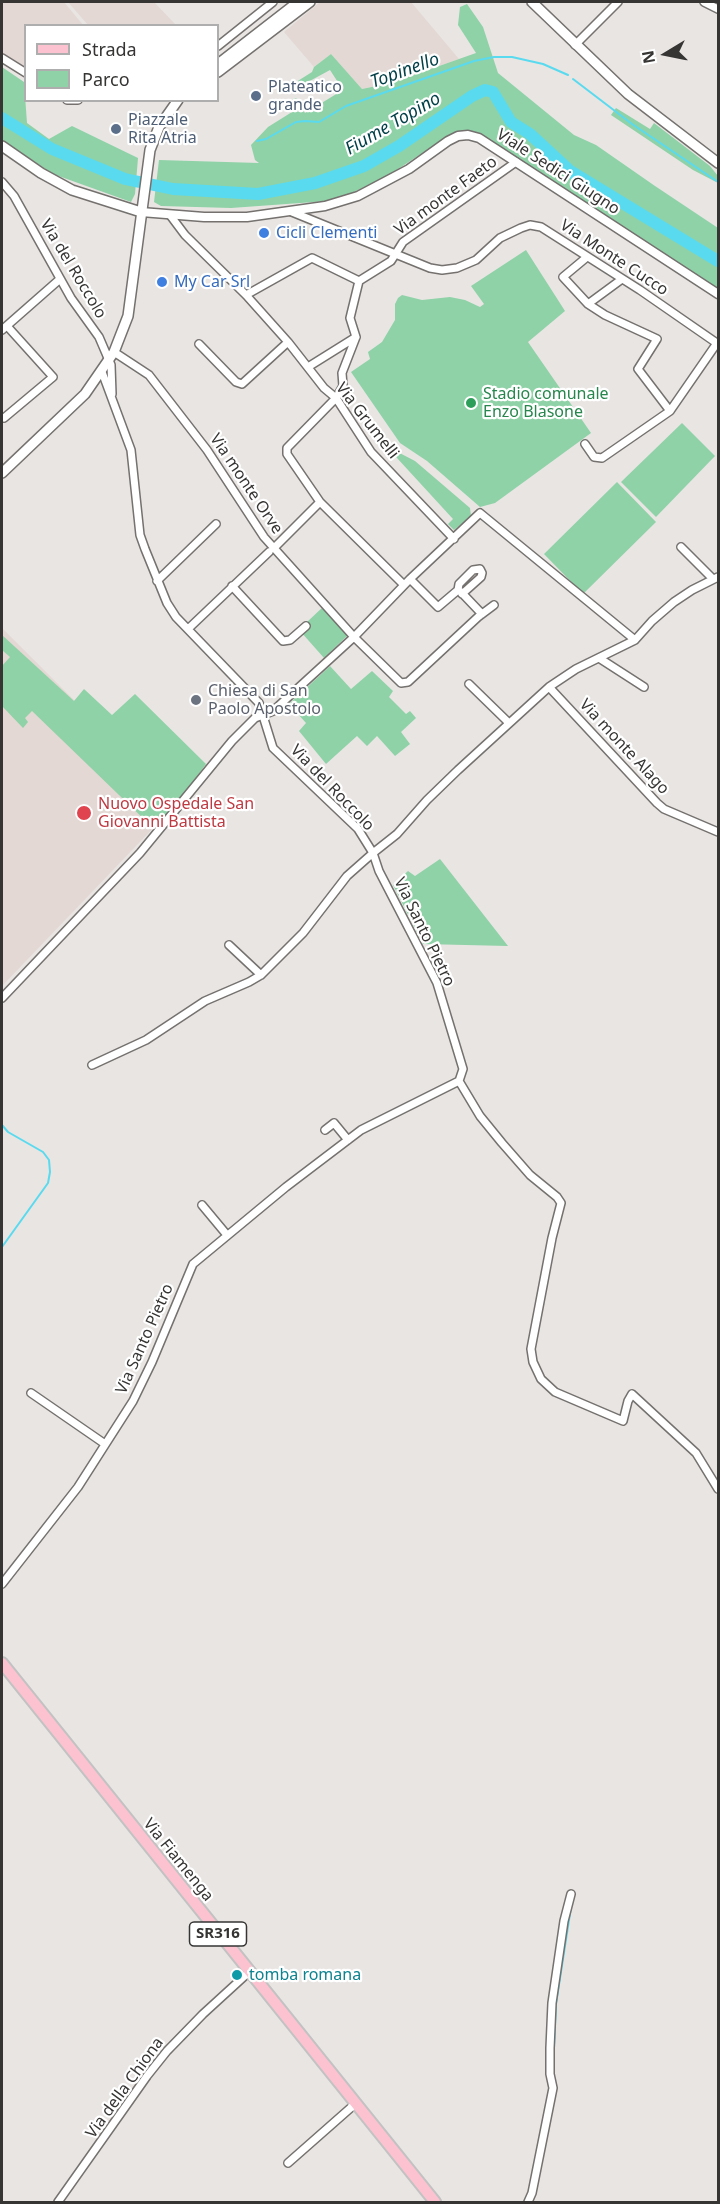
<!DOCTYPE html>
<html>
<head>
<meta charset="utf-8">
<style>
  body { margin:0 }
  #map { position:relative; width:720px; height:2204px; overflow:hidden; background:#e8e5e3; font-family:"Noto Sans",sans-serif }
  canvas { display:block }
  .frame { position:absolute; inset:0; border:3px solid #363534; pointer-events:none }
  .legend { position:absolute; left:24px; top:24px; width:195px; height:78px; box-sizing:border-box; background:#fff; border:2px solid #afaeae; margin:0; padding:8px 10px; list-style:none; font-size:18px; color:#363534 }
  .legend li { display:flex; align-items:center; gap:12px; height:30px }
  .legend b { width:30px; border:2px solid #afaeae }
  .north { position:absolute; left:636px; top:24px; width:60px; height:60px; -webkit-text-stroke:4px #fff; paint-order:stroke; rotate:260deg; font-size:16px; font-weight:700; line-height:24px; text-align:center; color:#363534 }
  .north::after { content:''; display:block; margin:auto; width:21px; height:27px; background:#363534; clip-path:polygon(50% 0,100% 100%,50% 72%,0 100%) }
</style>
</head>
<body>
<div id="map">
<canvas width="720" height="2204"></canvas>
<div class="frame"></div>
<ul class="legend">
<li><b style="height:8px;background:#fcc2d0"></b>Strada</li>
<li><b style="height:16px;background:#8fd2a7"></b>Parco</li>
</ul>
<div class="north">N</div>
</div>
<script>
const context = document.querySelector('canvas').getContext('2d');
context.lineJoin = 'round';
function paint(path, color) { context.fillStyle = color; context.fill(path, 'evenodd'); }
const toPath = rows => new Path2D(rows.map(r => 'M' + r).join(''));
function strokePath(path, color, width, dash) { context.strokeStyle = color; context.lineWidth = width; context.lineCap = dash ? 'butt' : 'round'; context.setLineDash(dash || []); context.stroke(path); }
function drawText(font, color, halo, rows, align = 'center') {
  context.font = font + ' "Noto Sans",sans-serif'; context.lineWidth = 4.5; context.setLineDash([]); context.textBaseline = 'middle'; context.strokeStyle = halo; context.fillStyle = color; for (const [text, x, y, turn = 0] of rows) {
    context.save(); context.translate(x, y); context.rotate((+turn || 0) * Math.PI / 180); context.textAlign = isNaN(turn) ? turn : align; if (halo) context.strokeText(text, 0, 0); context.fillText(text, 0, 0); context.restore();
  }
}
paint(toPath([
  [2,2,64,2,83,25,26,26,25,68,2,53],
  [68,2,154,2,176,25,88,25],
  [320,2,411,2,459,59,391,83,362,89,331,54,314,67,284,32],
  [2,628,75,701,180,800,2,986]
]), '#e3d8d3');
paint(toPath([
  [467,4,483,27,498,73,574,135,596,145,655,186,718,228,718,290,549,178,470,131,451,134,386,177,343,197,328,201,231,208,161,206,154,202,159,160,259,163,255,160,251,145,268,127,292,112,293,107,289,101,296,98,305,113,343,90,330,70,295,89,293,84,312,72,314,67,331,54,362,89,391,83,476,53,458,25,460,7],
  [2,67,24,82,27,123,49,139,72,126,138,158,135,194,131,202,53,174,2,140],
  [616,108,650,129,654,123,710,166,718,176,718,183,693,170,611,115],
  [526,250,565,311,528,342,591,433,495,503,480,507,427,461,400,443,351,372,370,359,368,352,382,342,395,320,395,304,398,298,402,295,422,300,450,297,465,300,480,307,484,304,471,286],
  [682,423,715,456,656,517,621,482],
  [386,446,415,461,470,508,471,516,454,530,448,524,453,519],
  [617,482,656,522,583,594,544,554],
  [324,606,349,634,324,658,301,632,306,623],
  [2,635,74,701,84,689,112,715,135,694,206,764,180,800,155,826,148,823,32,711,25,718,28,722,23,728,2,706,2,666,10,657,2,650],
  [330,666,351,689,372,671,393,691,389,697,406,714,410,711,416,718,401,732,410,744,395,756,377,736,367,746,357,736,326,764,299,731,306,723,289,704],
  [440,859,508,946,423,944,393,885,408,871,415,876]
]), '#8fd2a7');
strokePath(toPath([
  [573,79,632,124,718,182],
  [257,141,266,139,296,122,305,121,319,122,346,106,474,61,494,57,512,57,543,64,568,75],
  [2,1125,8,1132,43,1152,49,1160,50,1172,48,1183,2,1247],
  [553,2070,556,2004,571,1907]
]), '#5adaee', 2);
strokePath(toPath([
  [2,118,52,149,125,179,173,189,258,194,315,183,364,166,399,146,472,96,485,90,493,92,511,122,530,134,570,171,718,261]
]), '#5adaee', 12);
const minor = toPath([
  [704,2,718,9],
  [575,45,618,2],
  [218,46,273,2],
  [2,58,26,73],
  [67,100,78,100],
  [2,182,14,196,71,298,99,337,111,365,112,394],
  [292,212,430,268,442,270,457,268,476,260,500,238,521,228,530,225,541,227,640,290,718,344],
  [170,215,185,235,246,295,288,342,324,388,336,398,371,452,454,539],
  [587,257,563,277,588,304,605,315,657,339,638,369,670,411,717,343],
  [246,295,312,258,359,281],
  [588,304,622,279],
  [2,330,60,279],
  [199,344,236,382,242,384,288,342],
  [114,352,149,375,207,450,264,537,354,637,401,683,408,682,478,617,494,605],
  [308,367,356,337],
  [4,418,53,377,7,326],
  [585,444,594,457,602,458,670,411],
  [320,502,287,454,287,448,336,398,343,386,342,373,356,337,350,318,359,281,391,261,403,242,516,162],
  [681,547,713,579],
  [274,548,320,502,404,585],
  [410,579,438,607,458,590,459,584,473,570,480,569,482,573,481,577,462,594],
  [157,581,216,524],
  [232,586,283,641,290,640,306,626],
  [461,592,482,614],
  [188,629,269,552],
  [599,658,644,687],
  [469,684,509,723],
  [549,687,657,803,664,809,718,832],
  [229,945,261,975],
  [2,998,140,853,232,741,255,718,273,711,354,637,410,579,480,513,635,640],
  [92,1065,146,1040,205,1001,249,982,261,975,303,933,347,876,373,853,358,829,273,748,259,703,176,617,167,603,145,549,140,535,131,450,102,372],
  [459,1081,480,1116,502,1143,530,1175,557,1197,561,1203,552,1238,531,1349,533,1362,541,1379,555,1392,623,1421,628,1401,632,1394,696,1453,718,1489],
  [325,1130,334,1123,348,1140],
  [202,1205,227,1235],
  [31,1393,105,1444],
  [2,1584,78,1487,133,1401,152,1362,193,1264,286,1187,361,1130,459,1081,463,1069,437,983,379,871,373,853,397,834,427,800,458,770,549,687,576,669,635,640,652,621,674,602,692,590,718,577],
  [288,2163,355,2104],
  [58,2202,147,2076,167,2051,203,2014,249,1972],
  [528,2202,532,2193,553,2088,550,2074,550,2048,552,2003,564,1921,571,1894]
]);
const tertiary = toPath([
  [141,212,204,217,247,217,325,206,358,196,409,169,448,141,458,136,468,135,479,138,718,294]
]);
const secondary = toPath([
  [532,2,628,94,718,163],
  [218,64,298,2],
  [218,72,310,2],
  [2,146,41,173,72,190,141,212],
  [2,473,85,394,114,352,128,316,150,150,159,127,178,100]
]);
const primary = toPath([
  [2,1663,435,2202]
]);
strokePath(minor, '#74716f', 10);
strokePath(tertiary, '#74716f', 11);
strokePath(secondary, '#74716f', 12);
strokePath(primary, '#c3c2c2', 14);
strokePath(minor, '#fff', 7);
strokePath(tertiary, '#fff', 8);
strokePath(secondary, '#fff', 9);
strokePath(primary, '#fcc2d0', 10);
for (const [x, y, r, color] of [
  [256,96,6,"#5c6f8a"],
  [116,129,6,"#5c6f8a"],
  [264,233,6,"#3f7fe0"],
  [162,282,6,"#3f7fe0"],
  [471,403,6,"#2e9e5b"],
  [196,700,6,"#6b7280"],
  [84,813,8,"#e0444e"],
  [237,1975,6,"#0f9aa8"]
]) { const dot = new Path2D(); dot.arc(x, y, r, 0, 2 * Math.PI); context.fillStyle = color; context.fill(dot); strokePath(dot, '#fff', 2); }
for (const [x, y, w] of [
  [218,1934,57]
]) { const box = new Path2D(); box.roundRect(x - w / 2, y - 12, w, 24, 4.5); context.fillStyle = '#fff'; context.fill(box); strokePath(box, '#363534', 1.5); }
drawText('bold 15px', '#363534', null, [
  ["SR316",218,1934]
]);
drawText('16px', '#4e5e75', '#fff', [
  ["Plateatico",268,87],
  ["grande",268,105],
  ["Piazzale",128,120],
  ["Rita Atria",128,138]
], 'left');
drawText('16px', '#363534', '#fff', [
  ["Viale Sedici Giugno",558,172,33],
  ["Via monte Faeto",446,196,-36],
  ["Via Monte Cucco",614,258,33],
  ["Via del Roccolo",73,269,59],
  ["Via Grumelli",367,421,52],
  ["Via monte Orve",246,484,56],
  ["Via monte Alago",624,747,47],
  ["Via del Roccolo",332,788,46],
  ["Via Santo Pietro",424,932,64],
  ["Via Santo Pietro",145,1339,-66],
  ["Via Fiamenga",178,1860,51],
  ["Via della Chiona",125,2088,-54]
]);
drawText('16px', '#366cbe', '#fff', [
  ["Cicli Clementi",276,233],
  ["My Car Srl",174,282]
], 'left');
drawText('16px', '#27864d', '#fff', [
  ["Stadio comunale",483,394],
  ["Enzo Blasone",483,412]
], 'left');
drawText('16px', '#5b616d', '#fff', [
  ["Chiesa di San",208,691],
  ["Paolo Apostolo",208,709]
], 'left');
drawText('16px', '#be3a42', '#fff', [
  ["Nuovo Ospedale San",98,804],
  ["Giovanni Battista",98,822]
], 'left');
drawText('16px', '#0d838f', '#fff', [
  ["tomba romana",249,1975]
], 'left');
drawText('italic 18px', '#003f47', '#fff', [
  ["Topinello",405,71,-20],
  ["Fiume Topino",393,124,-30]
]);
</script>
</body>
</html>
